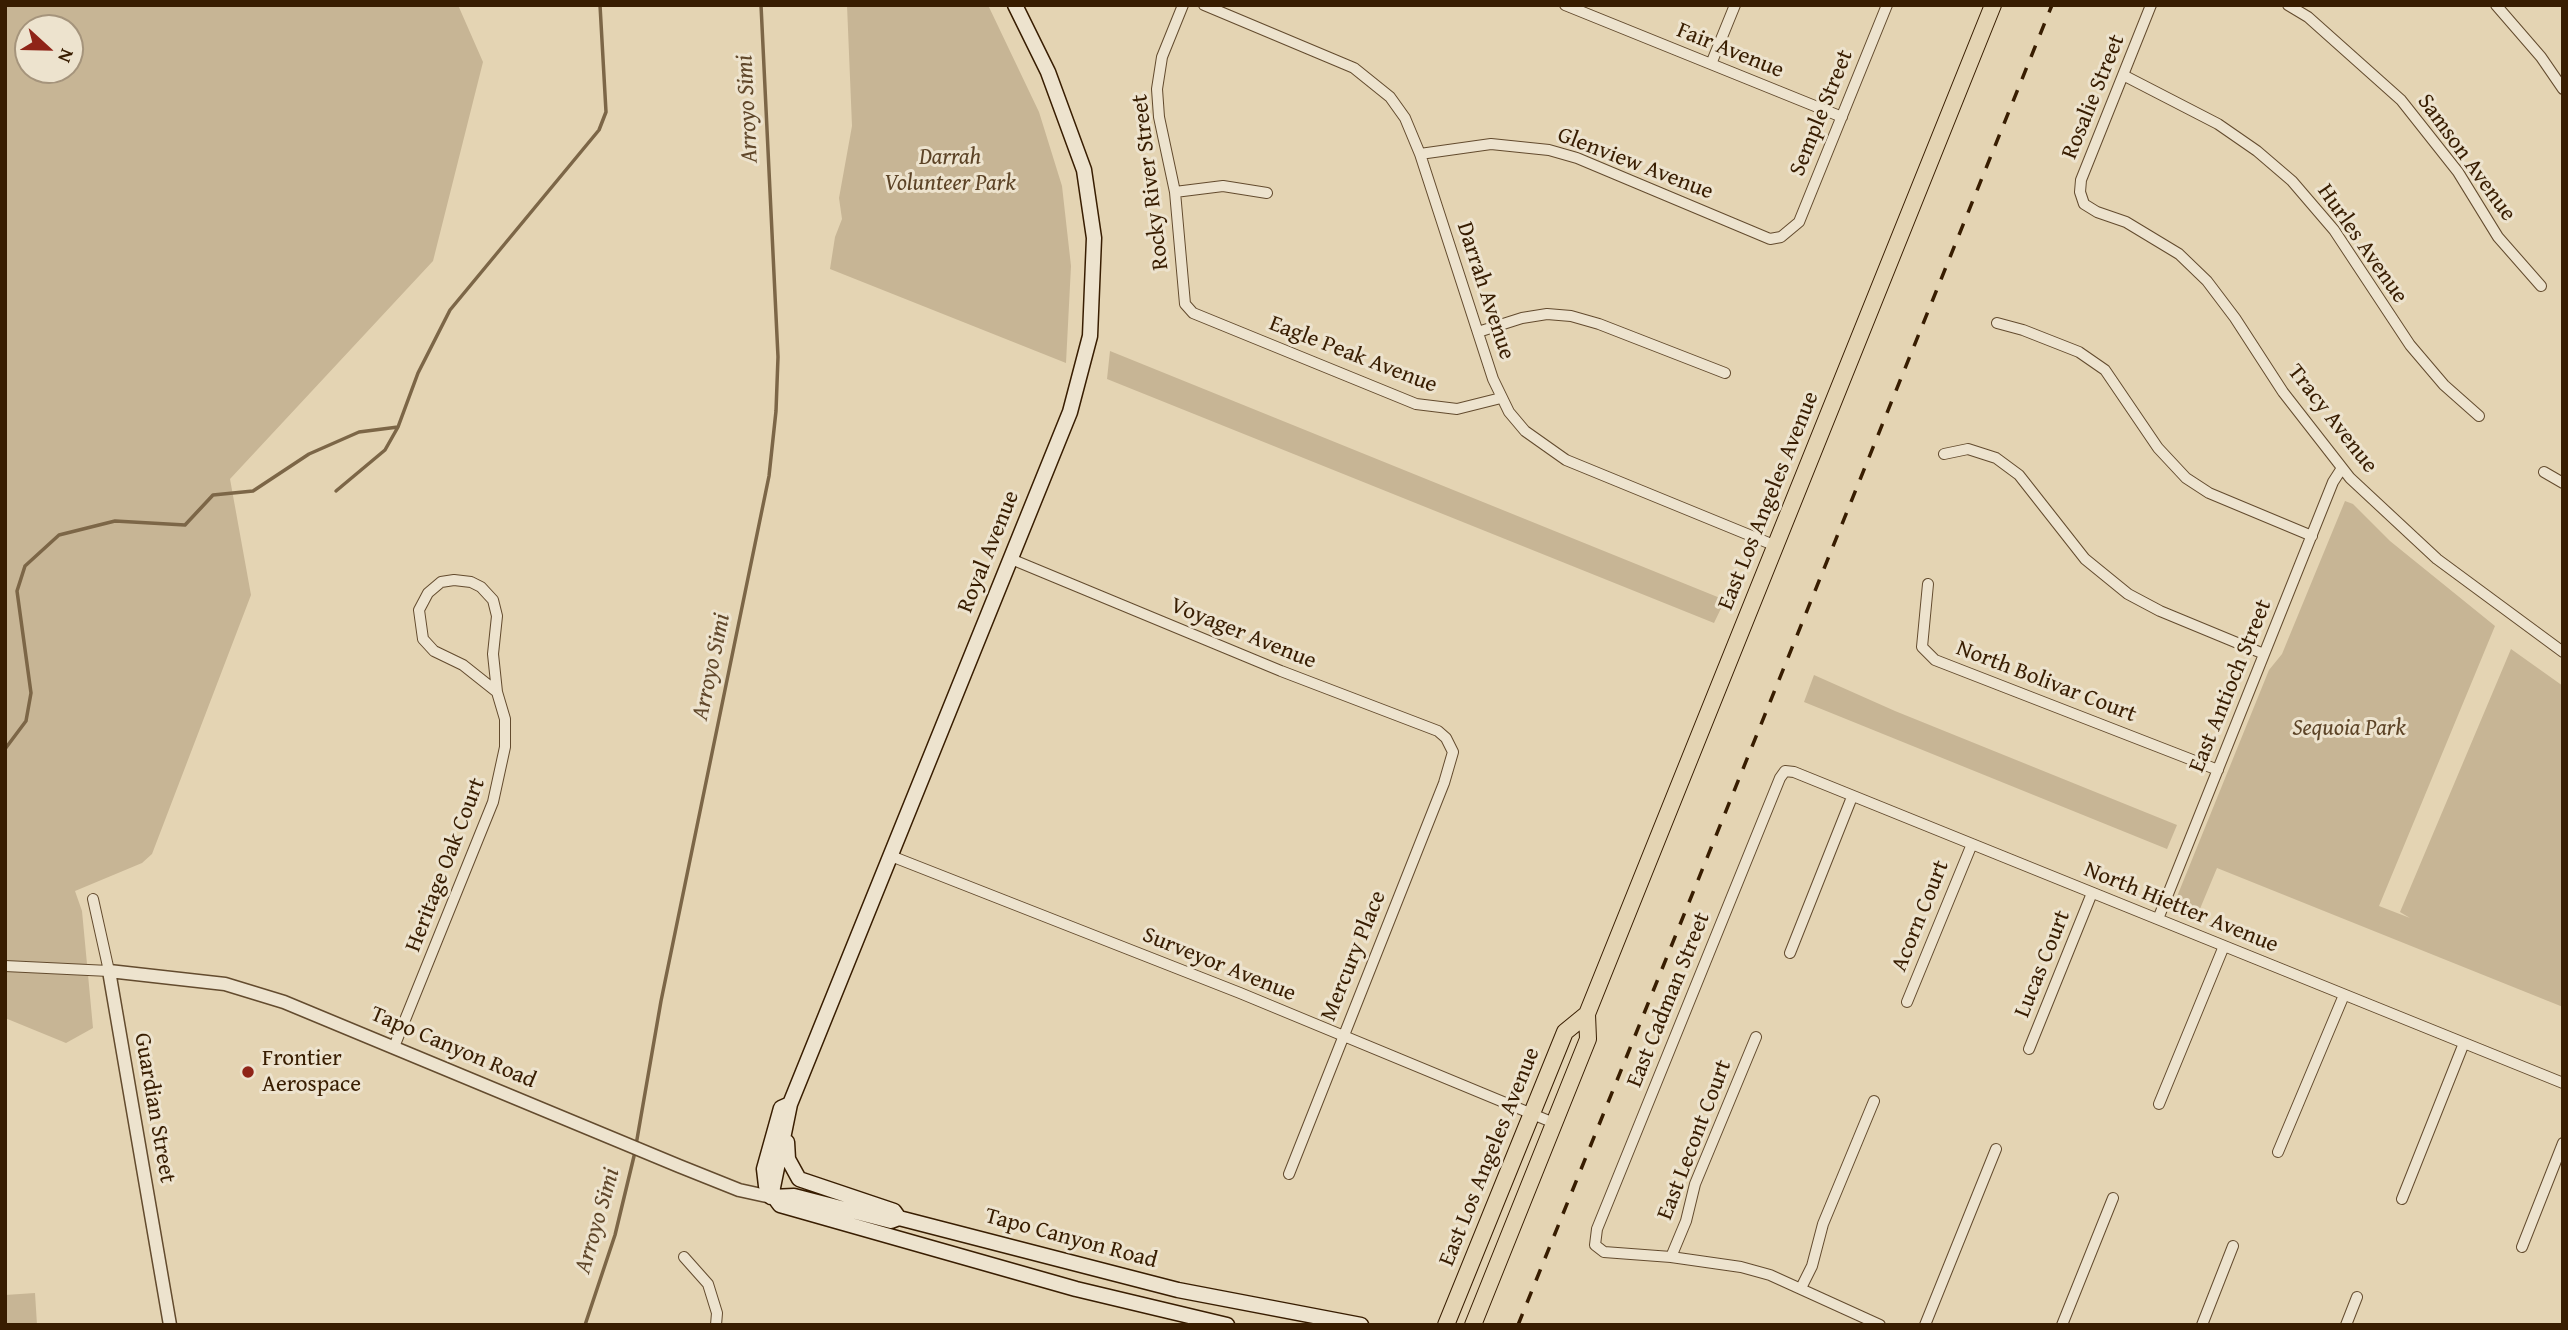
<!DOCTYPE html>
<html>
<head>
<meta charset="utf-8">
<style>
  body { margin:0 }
  #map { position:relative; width:2568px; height:1330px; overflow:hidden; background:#e4d4b3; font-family:"Gentium Book Plus",serif }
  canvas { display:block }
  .frame { position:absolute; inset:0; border:7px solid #381d01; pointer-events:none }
  .north { position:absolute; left:14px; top:14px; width:70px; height:70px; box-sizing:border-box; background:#ede3ce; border:2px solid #a5947c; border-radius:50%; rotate:112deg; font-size:19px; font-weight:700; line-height:28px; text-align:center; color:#381d01 }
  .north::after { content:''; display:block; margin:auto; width:24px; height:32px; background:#8f2418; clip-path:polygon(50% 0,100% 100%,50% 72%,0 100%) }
</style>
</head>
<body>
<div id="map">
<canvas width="2568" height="1330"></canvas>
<div class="frame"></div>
<div class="north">N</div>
</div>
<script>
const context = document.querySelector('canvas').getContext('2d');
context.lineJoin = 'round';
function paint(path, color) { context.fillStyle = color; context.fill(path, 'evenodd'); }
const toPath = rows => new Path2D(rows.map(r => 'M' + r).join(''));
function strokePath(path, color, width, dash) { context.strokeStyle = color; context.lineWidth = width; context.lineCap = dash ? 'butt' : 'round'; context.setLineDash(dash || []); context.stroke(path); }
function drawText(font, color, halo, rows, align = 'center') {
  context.font = font + ' "Gentium Book Plus",serif'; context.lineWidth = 6; context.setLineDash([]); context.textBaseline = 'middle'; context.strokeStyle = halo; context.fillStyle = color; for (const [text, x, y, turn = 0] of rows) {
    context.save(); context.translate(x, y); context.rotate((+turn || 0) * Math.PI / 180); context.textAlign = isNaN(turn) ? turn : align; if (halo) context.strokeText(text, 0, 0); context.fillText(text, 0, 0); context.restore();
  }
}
paint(toPath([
  [5,5,458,5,483,62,433,261,230,479,251,595,152,854,142,863,75,891,82,911,93,1028,66,1043,5,1018],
  [28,28,70,28,70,70,28,70],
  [847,5,988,5,1039,112,1062,186,1071,266,1066,363,830,269,835,237,842,219,839,198,852,126],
  [1110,351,1725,600,1714,623,1107,379],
  [2345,501,2353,504,2390,541,2495,626,2379,906,2410,918,2400,912,2511,649,2563,686,2563,1007,2217,868,2197,916,2186,912,2176,899,2269,670,2282,654],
  [1814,675,1895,711,2177,825,2167,849,1804,702],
  [35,1293,37,1325,5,1325,5,1295]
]), '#c7b595');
strokePath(toPath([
  [336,491,385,450,398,427,418,373,450,310,599,130,606,112,600,5],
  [5,749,26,721,31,693,17,591,25,566,59,535,115,521,185,525,213,495,253,491,309,454,359,432,398,427],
  [636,1145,661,1001,769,476,776,411,778,357,761,5],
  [585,1325,615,1235,635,1152]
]), '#7c6647', 3.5);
const minor = toPath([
  [1183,5,1162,57,1157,89,1159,117,1175,192,1185,304,1193,313,1416,404,1457,409,1501,398],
  [1204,5,1354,68,1390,97,1405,118,1420,154,1493,379,1509,412,1525,431,1566,460,1776,546],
  [1565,5,1842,117],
  [2151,5,2081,180,2080,192,2084,204,2097,212,2126,222,2179,254,2207,281,2235,318,2283,392,2350,478,2437,559,2563,652],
  [2288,5,2308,17,2401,100,2458,172,2498,237,2541,286],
  [2496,5,2541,57,2563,89],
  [1711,64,1735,5],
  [2123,75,2218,124,2257,151,2292,181,2334,230,2410,345,2444,385,2479,416],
  [1420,154,1491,144,1549,150,1577,158,1770,239,1781,237,1799,222,1887,5],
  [1175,192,1223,186,1267,193],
  [1997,323,2023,330,2079,352,2105,370,2158,448,2186,478,2209,493,2312,536],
  [1478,332,1522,318,1547,314,1571,316,1599,324,1725,373],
  [1944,454,1968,449,1996,458,2019,475,2085,559,2128,594,2160,611,2264,654],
  [2544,472,2563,483],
  [1011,559,1281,671,1438,731,1446,738,1453,752,1444,783,1289,1174],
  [1928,584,1922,647,1935,660,2218,770],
  [891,856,1240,993,1554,1123],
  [2158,919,2333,482,2342,468],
  [1790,953,1852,797],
  [5,966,109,971,93,899],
  [1907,1002,1972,844],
  [394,1047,493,802,505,747,505,719,497,692,493,654,497,616,493,600,481,587,471,582,454,580,441,582,428,593,419,610,423,639,434,651,463,665,497,692],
  [2029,1049,2092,893],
  [2159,1104,2224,946],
  [2278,1152,2344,995],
  [2402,1199,2464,1043],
  [2522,1247,2563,1143],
  [684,1257,708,1284,717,1313,716,1325],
  [1671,1257,1686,1221,1695,1184,1756,1037],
  [1801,1288,1812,1266,1823,1224,1874,1101],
  [1880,1325,1770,1275,1741,1267,1671,1257,1604,1252,1595,1245,1597,1229,1780,778,1785,771,1794,772,2563,1083],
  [1925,1325,1996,1149],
  [2062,1325,2113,1198],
  [2202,1325,2233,1246],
  [2346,1325,2357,1297]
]);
const tertiary = toPath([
  [170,1325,109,971,225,984,284,1002,679,1166,739,1190,771,1197]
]);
const secondary = toPath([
  [790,1104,781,1108,764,1169,766,1186,780,1205,1076,1289,1227,1325],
  [787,1142,788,1159,799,1179,894,1211,899,1218],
  [771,1197,790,1104,1070,412,1090,336,1094,238,1084,170,1048,72,1015,5],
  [771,1197,794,1196,891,1221,899,1218,1178,1290,1361,1325]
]);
const primary = toPath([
  [1446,1325,1565,1032,1587,1014],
  [1473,1325,1588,1039,1587,1014,1993,5]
]);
strokePath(minor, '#634b2e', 12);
strokePath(tertiary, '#634b2e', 15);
strokePath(secondary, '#381d01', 17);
strokePath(primary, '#381d01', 18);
strokePath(minor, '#ede3ce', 10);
strokePath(tertiary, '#ede3ce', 12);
strokePath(secondary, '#ede3ce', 14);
strokePath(primary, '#e4d4b3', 16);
strokePath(toPath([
  [1518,1325,2052,5]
]), '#381d01', 3.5, [12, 12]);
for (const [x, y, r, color] of [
  [248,1072,7,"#8f2418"]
]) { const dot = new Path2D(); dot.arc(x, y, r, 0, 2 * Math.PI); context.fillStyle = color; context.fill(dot); strokePath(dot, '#ede3ce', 2.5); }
drawText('23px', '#381d01', '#ede3ce', [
  ["Fair Avenue",1730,51,22],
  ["Rosalie Street",2094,97,-68],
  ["Semple Street",1822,113,-68],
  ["Samson Avenue",2466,158,54],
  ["Glenview Avenue",1635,164,21],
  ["Rocky River Street",1151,182,-97],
  ["Hurles Avenue",2362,244,55],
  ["Darrah Avenue",1485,291,72],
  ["Eagle Peak Avenue",1353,355,21],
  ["Tracy Avenue",2332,419,52],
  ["East Los Angeles Avenue",1769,501,-68],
  ["Royal Avenue",989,552,-68],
  ["Voyager Avenue",1243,634,22],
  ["North Bolivar Court",2046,682,21],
  ["East Antioch Street",2231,686,-68],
  ["Heritage Oak Court",446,865,-69],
  ["North Hietter Avenue",2181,908,22],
  ["Acorn Court",1921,916,-68],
  ["Mercury Place",1354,956,-68],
  ["Lucas Court",2043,964,-68],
  ["Surveyor Avenue",1219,965,22],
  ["East Cadman Street",1669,1000,-68],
  ["Tapo Canyon Road",453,1048,23],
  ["Guardian Street",154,1108,80],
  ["East Lecont Court",1695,1140,-69],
  ["East Los Angeles Avenue",1490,1157,-68],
  ["Tapo Canyon Road",1071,1239,15]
]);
drawText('italic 23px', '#5c4326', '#ede3ce', [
  ["Darrah",950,158],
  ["Volunteer Park",950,184],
  ["Sequoia Park",2349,729]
]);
drawText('23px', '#381d01', '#ede3ce', [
  ["Frontier",262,1059],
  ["Aerospace",262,1085]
], 'left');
drawText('italic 24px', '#60472a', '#ede3ce', [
  ["Arroyo Simi",748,109,-93],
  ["Arroyo Simi",712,667,-78],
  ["Arroyo Simi",598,1221,-74]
]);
</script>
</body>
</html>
